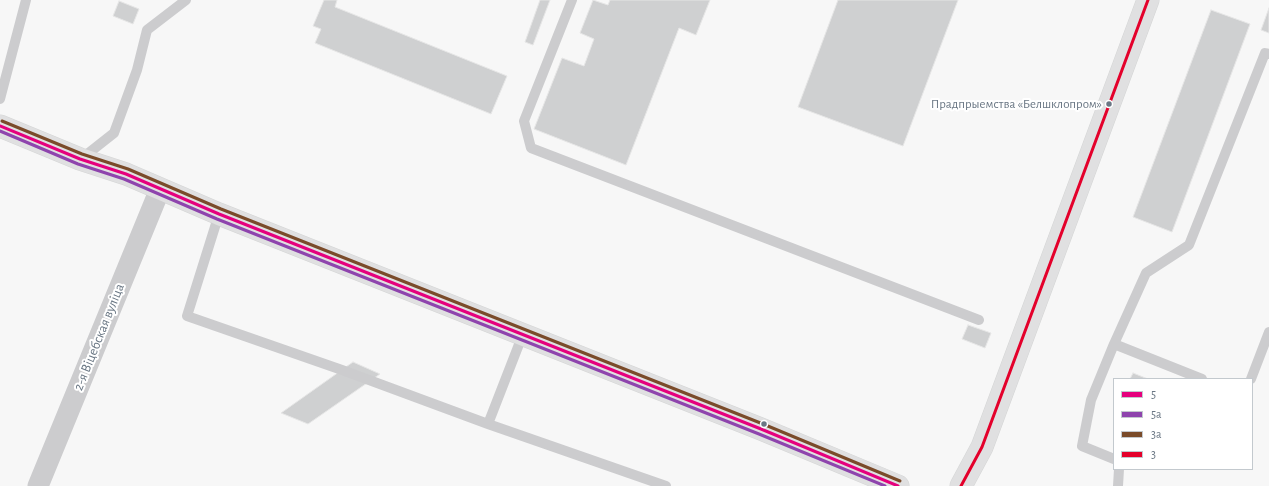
<!DOCTYPE html>
<html>
<head>
<meta charset="utf-8">
<style>
  body { margin:0 }
  #map { position:relative; width:1269px; height:486px; overflow:hidden; background:#f7f7f7; font-family:"Alegreya Sans",sans-serif }
  canvas { display:block }
  .legend { position:absolute; left:1113px; top:378px; width:140px; height:92px; box-sizing:border-box; background:#fff; border:1px solid #c3c9ce; margin:0; padding:5px 7px; list-style:none; font-size:12px; color:#6a7784 }
  .legend li { display:flex; align-items:center; gap:8px; height:20px }
  .legend b { width:20px; border:1px solid #c3c9ce }
</style>
</head>
<body>
<div id="map">
<canvas width="1269" height="486"></canvas>
<ul class="legend">
<li><b style="height:5px;background:#e5007d"></b>5</li>
<li><b style="height:5px;background:#8e44ad"></b>5а</li>
<li><b style="height:5px;background:#7a4b2a"></b>3а</li>
<li><b style="height:5px;background:#e4002b"></b>3</li>
</ul>
</div>
<script>
const context = document.querySelector('canvas').getContext('2d');
context.lineJoin = 'round';
function paint(path, color) { context.fillStyle = color; context.fill(path, 'evenodd'); }
const toPath = rows => new Path2D(rows.map(r => 'M' + r).join(''));
function strokePath(path, color, width, dash) { context.strokeStyle = color; context.lineWidth = width; context.lineCap = dash ? 'butt' : 'round'; context.setLineDash(dash || []); context.stroke(path); }
function drawText(font, color, halo, rows, align = 'center') {
  context.font = font + ' "Alegreya Sans",sans-serif'; context.lineWidth = 4; context.setLineDash([]); context.textBaseline = 'middle'; context.strokeStyle = halo; context.fillStyle = color; for (const [text, x, y, turn = 0] of rows) {
    context.save(); context.translate(x, y); context.rotate((+turn || 0) * Math.PI / 180); context.textAlign = isNaN(turn) ? turn : align; if (halo) context.strokeText(text, 0, 0); context.fillText(text, 0, 0); context.restore();
  }
}
const building = toPath([
  [324,0,337,0,335,7,507,76,491,114,315,43,321,29,313,26,324,0],
  [540,0,550,0,533,45,525,42,540,0],
  [593,0,608,5,610,0,710,0,696,35,679,28,626,165,534,129,562,58,584,66,594,39,580,33,593,0],
  [838,0,958,0,903,146,798,107,838,0],
  [119,1,139,9,133,24,113,16,119,1],
  [1269,8,1269,33,1261,30,1269,8],
  [1211,10,1250,24,1172,232,1133,217,1211,10],
  [968,325,991,333,985,348,962,339,968,325],
  [353,362,380,374,308,424,281,413,353,362],
  [1133,373,1148,379,1130,379,1133,373]
]);
paint(building, '#cfd0d1');
strokePath(building, '#e6e6e6', 1);
const secondary = toPath([
  [0,126,80,159,126,174,219,214,761,429,898,486],
  [961,486,982,447,1148,0]
]);
strokePath(secondary, '#d4d5d5', 23);
strokePath(toPath([
  [572,0,524,121,531,148,979,320],
  [0,99,26,0],
  [81,159,114,133,137,70,147,30,186,0],
  [219,214,187,316,342,370,488,424,666,486],
  [1114,344,1202,379],
  [1251,379,1269,332],
  [488,424,523,334],
  [1114,459,1082,446,1091,400,1114,344,1146,273,1189,245,1265,53,1269,54],
  [1118,486,1119,469]
]), '#ccccce', 10);
strokePath(toPath([
  [38,486,160,189]
]), '#ccccce', 21);
strokePath(secondary, '#e0e0e1', 22);
strokePath(toPath([
  [0,126,80,159,126,174,219,214,761,429,898,486]
]), '#e5007d', 3);
strokePath(toPath([
  [0,131,78,164,124,179,217,219,759,434,885,486]
]), '#8e44ad', 3);
strokePath(toPath([
  [2,121,82,154,128,169,221,209,763,424,900,481]
]), '#7a4b2a', 3);
strokePath(toPath([
  [961,486,982,447,1148,0]
]), '#e4002b', 3);
for (const [x, y, r, color] of [
  [1109,104,3.5,"#6a7784"],
  [764,424,3.5,"#6a7784"]
]) { const dot = new Path2D(); dot.arc(x, y, r, 0, 2 * Math.PI); context.fillStyle = color; context.fill(dot); strokePath(dot, '#fff', 1.5); }
drawText('13px', '#6a7784', '#fff', [
  ["Прадпрыемства «Белшклопром»",1102,104]
], 'right');
drawText('14px', '#6a7784', '#fff', [
  ["2-я Віцебская вуліца",99,337,-68]
]);
</script>
</body>
</html>
